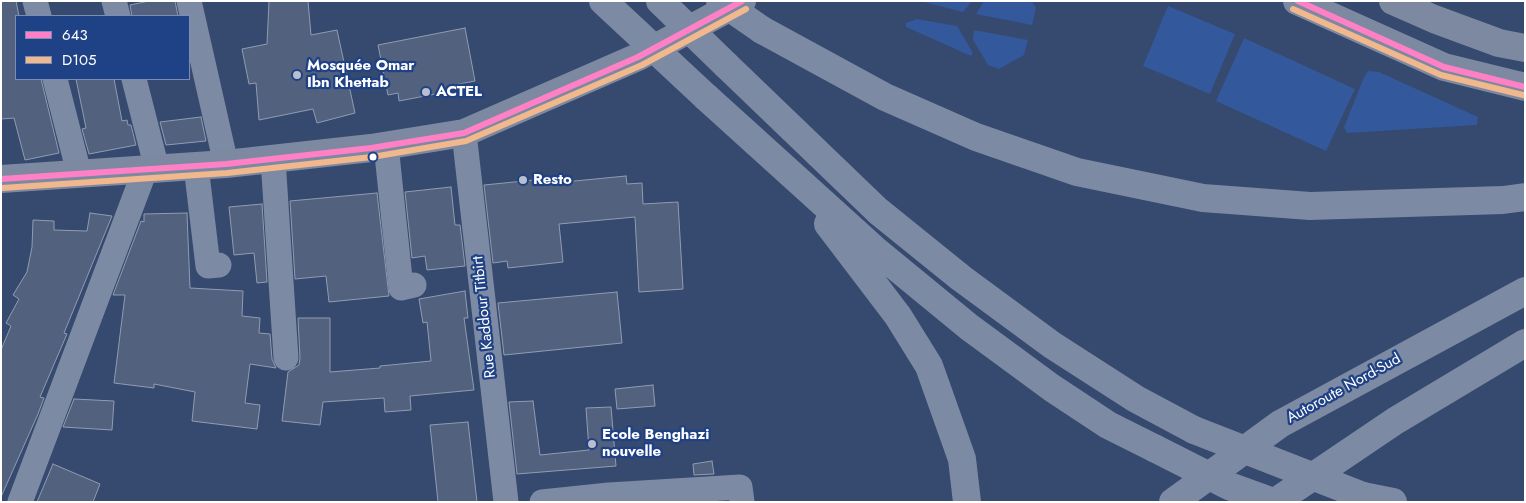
<!DOCTYPE html>
<html>
<head>
<meta charset="utf-8">
<style>
  body { margin:0 }
  #map { position:relative; width:1526px; height:503px; overflow:hidden; background:#36496e; font-family:Jost,sans-serif }
  canvas { display:block }
  .frame { position:absolute; inset:0; border:2px solid #fff; pointer-events:none }
  .legend { position:absolute; left:15px; top:15px; width:175px; height:65px; box-sizing:border-box; background:#1f4185; border:1px solid #798db6; margin:0; padding:6px 9px; list-style:none; font-size:15px; color:#fff }
  .legend li { display:flex; align-items:center; gap:10px; height:25px }
  .legend b { width:25px; border:1px solid #798db6 }
</style>
</head>
<body>
<div id="map">
<canvas width="1526" height="503"></canvas>
<div class="frame"></div>
<ul class="legend">
<li><b style="height:6px;background:#ff80c5"></b>643</li>
<li><b style="height:6px;background:#f1b78d"></b>D105</li>
</ul>
</div>
<script>
const context = document.querySelector('canvas').getContext('2d');
context.lineJoin = 'round';
function paint(path, color) { context.fillStyle = color; context.fill(path, 'evenodd'); }
const toPath = rows => new Path2D(rows.map(r => 'M' + r).join(''));
function strokePath(path, color, width, dash) { context.strokeStyle = color; context.lineWidth = width; context.lineCap = dash ? 'butt' : 'round'; context.setLineDash(dash || []); context.stroke(path); }
function drawText(font, color, halo, rows, align = 'center') {
  context.font = font + ' Jost,sans-serif'; context.lineWidth = 4.5; context.setLineDash([]); context.textBaseline = 'middle'; context.strokeStyle = halo; context.fillStyle = color; for (const [text, x, y, turn = 0] of rows) {
    context.save(); context.translate(x, y); context.rotate((+turn || 0) * Math.PI / 180); context.textAlign = isNaN(turn) ? turn : align; if (halo) context.strokeText(text, 0, 0); context.fillText(text, 0, 0); context.restore();
  }
}
paint(toPath([
  [920,1,972,1,963,12],
  [984,1,1032,1,1036,8,1032,25,976,14],
  [1168,6,1235,34,1210,94,1143,66],
  [917,19,957,26,973,53,971,56,906,27,906,23],
  [974,30,1028,40,1024,55,999,69,988,65,973,40],
  [1244,38,1355,89,1326,151,1216,101],
  [1368,71,1379,72,1478,117,1477,125,1347,133,1344,127,1364,77]
]), '#33589b');
const building = toPath([
  [1,1,16,1,19,16,16,16,16,79,41,79,59,153,25,160,14,118,1,119,1,1],
  [149,1,175,1,178,16,132,16,130,5,149,1],
  [269,1,308,1,311,35,337,30,355,113,317,123,313,109,259,120,256,83,249,84,242,49,267,44,269,1],
  [465,28,475,81,448,86,451,91,399,101,398,93,388,95,378,45,465,28],
  [76,79,114,79,122,121,127,120,128,125,131,125,136,145,89,154,82,129,86,128,76,79],
  [201,117,206,141,166,145,160,122,201,117],
  [626,176,627,184,642,183,643,204,678,202,683,289,639,292,635,217,559,224,563,262,508,268,507,261,493,263,484,185,554,178,554,183,626,176],
  [451,187,455,225,460,225,465,266,427,270,425,256,412,258,405,192,451,187],
  [377,193,389,296,329,302,326,276,295,279,290,201,377,193],
  [262,204,267,282,257,283,254,253,234,255,229,207,262,204],
  [90,213,112,216,64,333,67,334,40,397,44,398,38,414,1,497,1,350,11,326,6,323,19,299,13,295,27,272,32,247,33,220,54,221,54,230,87,231,90,213],
  [187,213,190,288,243,291,242,316,260,318,259,333,270,334,272,359,276,368,250,364,245,403,260,405,257,429,192,421,195,392,154,384,154,388,114,383,125,295,113,295,141,221,144,222,144,214,187,213],
  [465,291,468,318,464,318,474,390,410,396,411,410,385,412,384,398,323,402,320,425,282,421,288,372,299,365,300,358,298,318,330,318,330,372,380,368,380,366,431,361,427,322,423,323,419,299,465,291],
  [617,292,622,343,504,355,498,303,617,292],
  [653,385,655,406,617,409,615,389,653,385],
  [74,399,114,401,112,430,63,427,74,399],
  [533,401,540,455,589,450,586,408,611,407,616,466,517,474,509,402,533,401],
  [468,422,477,502,438,502,430,425,468,422],
  [712,461,714,474,694,475,693,464,712,461],
  [53,464,100,484,93,502,37,502,53,464]
]);
paint(building, '#52617e');
strokePath(building, '#909cb2', 1);
strokePath(toPath([
  [35,1,39,16],
  [114,1,118,16],
  [189,1,226,164],
  [55,79,79,173],
  [134,79,157,169],
  [464,133,506,502],
  [386,145,401,288,414,285],
  [273,159,286,358],
  [196,166,208,266,219,265],
  [20,502,145,170],
  [542,502,609,495,740,487,742,502]
]), '#7d8aa4', 25);
strokePath(toPath([
  [1297,1,1444,67,1525,87],
  [1393,1,1434,19,1499,43,1525,48],
  [1,179,226,164,371,148,464,133,638,57,742,1]
]), '#7c89a1', 28);
strokePath(toPath([
  [762,30,885,97,976,137,1077,172,1203,198,1310,206,1503,200,1525,197],
  [726,65,878,211,961,278,1052,345,1136,399,1194,430],
  [706,97,874,249,969,327,1052,388,1108,425,1154,448],
  [828,224,898,316,929,366,962,459,967,502],
  [1363,496,1393,502],
  [1173,502,1280,424,1525,291],
  [1275,502,1395,421,1525,343]
]), '#7d8aa3', 28);
strokePath(toPath([
  [603,1,706,97],
  [660,1,726,65],
  [720,1,762,30],
  [1194,430,1363,496],
  [1154,448,1229,486,1273,502]
]), '#7d8aa3', 28);
strokePath(toPath([
  [1298,1,1444,67,1525,87],
  [1,179,226,164,371,148,464,133,638,57,742,1]
]), '#ff80c5', 6);
strokePath(toPath([
  [1293,9,1441,75,1523,95],
  [2,188,227,173,372,157,466,141,642,65,746,9]
]), '#f1b78d', 6);
for (const [x, y, r, color] of [
  [297,75,5,"#b9bfcc"],
  [426,92,5,"#b9bfcc"],
  [373,157,4.5,"#fff"],
  [523,180,5,"#b9bfcc"],
  [592,444,5,"#b9bfcc"]
]) { const dot = new Path2D(); dot.arc(x, y, r, 0, 2 * Math.PI); context.fillStyle = color; context.fill(dot); strokePath(dot, '#1f4185', 2); }
drawText('bold 15px', '#fff', '#1f4185', [
  ["Mosquée Omar",307,66],
  ["Ibn Khettab",307,83],
  ["ACTEL",436,92],
  ["Resto",533,180],
  ["Ecole Benghazi",602,435],
  ["nouvelle",602,452]
], 'left');
drawText('15px', '#fff', '#1f4185', [
  ["Rue Kaddour Titbirt",485,317,-96],
  ["Autoroute Nord-Sud",1344,389,-29]
]);
</script>
</body>
</html>
